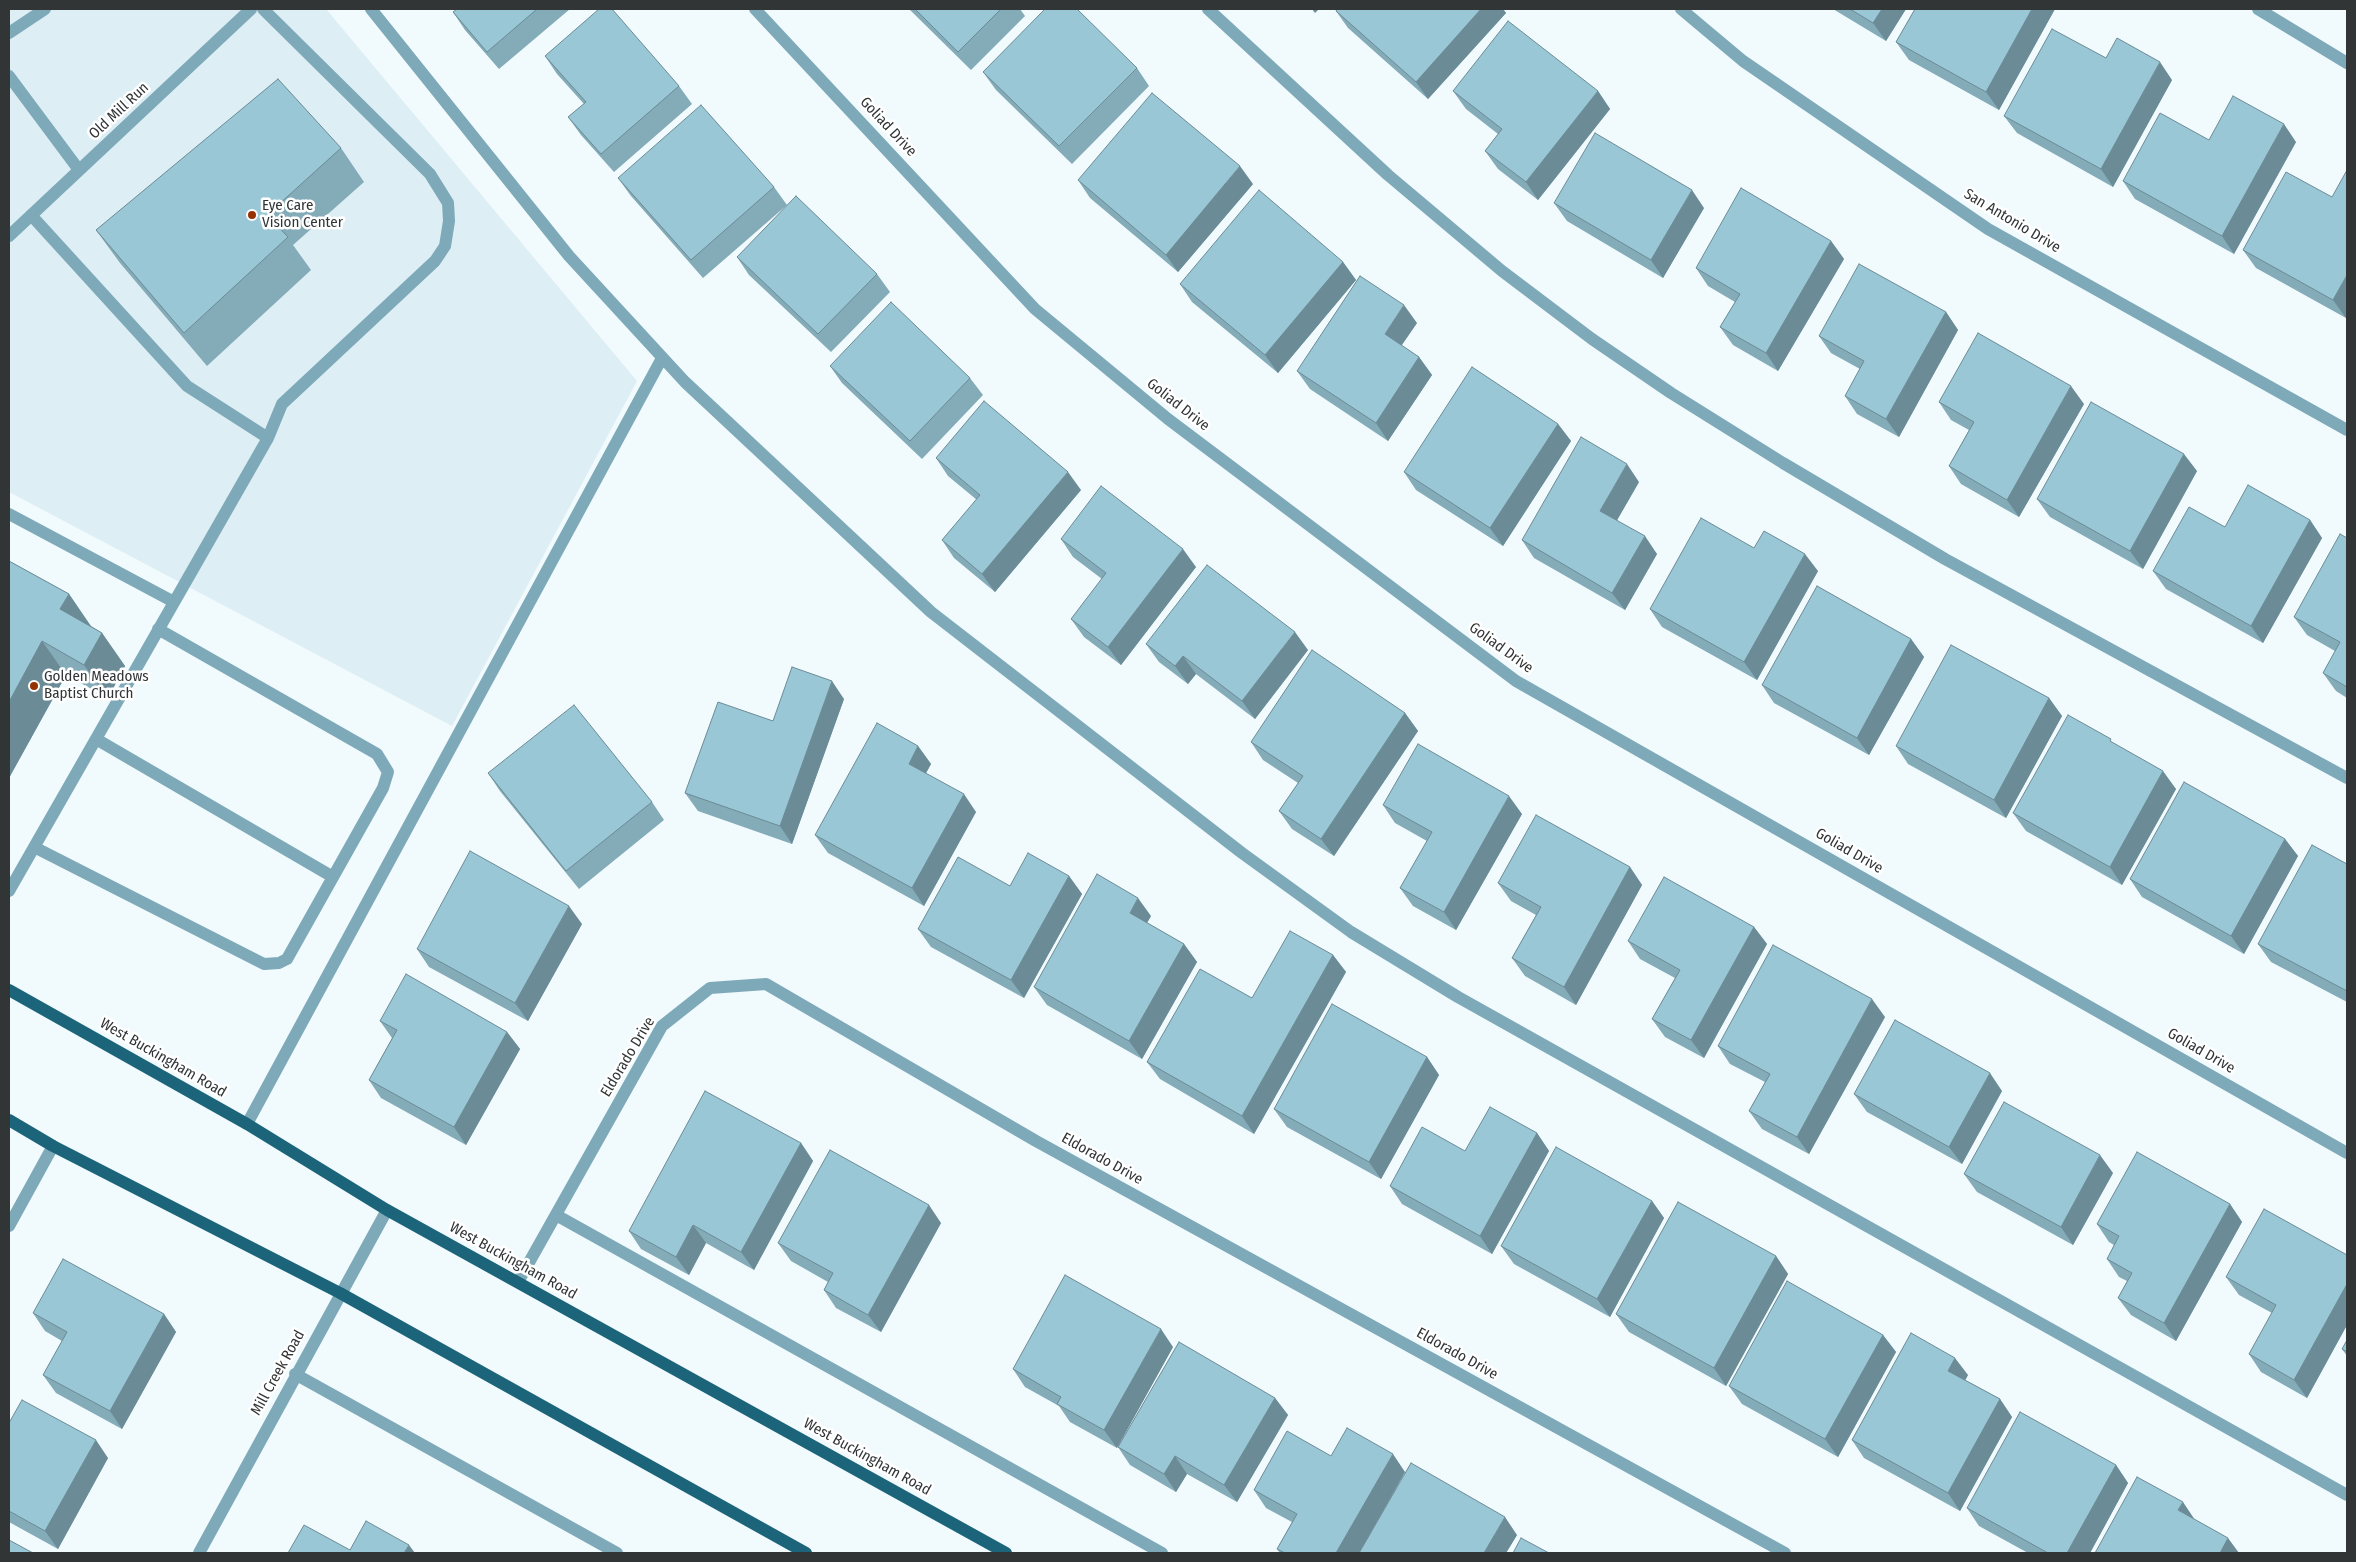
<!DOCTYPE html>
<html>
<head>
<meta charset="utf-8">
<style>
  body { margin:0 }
  #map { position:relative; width:2356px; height:1562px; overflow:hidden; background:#f1fafd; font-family:"Fira Sans Condensed",sans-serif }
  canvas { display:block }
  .frame { position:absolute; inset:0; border:10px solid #323536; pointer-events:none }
</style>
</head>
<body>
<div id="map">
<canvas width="2356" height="1562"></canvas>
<div class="frame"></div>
</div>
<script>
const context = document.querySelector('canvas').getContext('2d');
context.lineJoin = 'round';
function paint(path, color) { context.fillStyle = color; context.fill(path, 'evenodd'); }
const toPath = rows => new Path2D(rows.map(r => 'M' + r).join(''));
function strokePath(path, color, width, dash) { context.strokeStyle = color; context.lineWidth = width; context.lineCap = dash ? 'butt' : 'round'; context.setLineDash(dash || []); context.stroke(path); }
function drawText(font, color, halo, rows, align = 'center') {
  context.font = font + ' "Fira Sans Condensed",sans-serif'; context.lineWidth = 5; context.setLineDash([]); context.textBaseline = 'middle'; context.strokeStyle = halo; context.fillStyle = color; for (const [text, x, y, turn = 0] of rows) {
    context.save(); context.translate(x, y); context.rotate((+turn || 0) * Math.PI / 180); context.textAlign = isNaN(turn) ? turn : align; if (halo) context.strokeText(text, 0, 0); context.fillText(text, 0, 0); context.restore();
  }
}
paint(toPath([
  [9,9,326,9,637,381,452,726,9,492]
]), '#ddeef4');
strokePath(toPath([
  [371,9,569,256,685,382,931,612,1242,853,1351,932,1458,997,2347,1495],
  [755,9,1035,309,1168,419,1516,681,2347,1153],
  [1208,9,1388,175,1502,271,1592,339,1671,393,1783,463,1945,559,2347,778],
  [1681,9,1743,61,1988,229,2347,430],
  [2258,9,2347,63],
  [9,33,45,9],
  [9,76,79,170],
  [31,215,187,386,268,438],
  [9,236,251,9],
  [9,514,174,602],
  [96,739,333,877],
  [34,847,264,964,279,963,287,959,383,788,388,772,377,754,158,629],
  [9,891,268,438,282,404,435,261,445,246,449,221,448,203,430,174,263,9],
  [247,1124,662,358],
  [556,1215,1162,1553],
  [9,1226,53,1146],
  [518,1282,662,1026,710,988,766,984,1036,1141,1785,1553],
  [295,1374,617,1553],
  [199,1553,387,1210]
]), '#7ea9b8', 12);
strokePath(toPath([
  [9,990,247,1124,387,1210,1006,1553],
  [9,1120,53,1146,340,1293,806,1553]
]), '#1b6479', 12);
paint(toPath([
  [457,9,570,9,499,69,465,30,453,12],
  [909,9,1020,9,1025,16,971,70],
  [1337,9,1503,9,1506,13,1428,99,1348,28,1336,11],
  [1833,9,1906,9,1886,41],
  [1915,9,2055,9,1999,110,1909,60,1896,42],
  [545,56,679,86,692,104,614,172,581,135,568,117,584,104,557,74],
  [1137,68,1149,86,1072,164,996,90,983,72],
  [2172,80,2113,187,2017,133,2004,116],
  [1453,91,1598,91,1610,109,1538,200,1498,169,1485,151,1498,134,1466,109],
  [2209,140,2296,142,2234,254,2135,199,2123,181],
  [341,148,364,182,293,245,311,270,207,366,120,263,96,230],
  [618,178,774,187,787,205,703,278,631,196],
  [1078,180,1253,184,1178,272,1090,198],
  [2332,197,2346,318,2256,268,2243,250],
  [1554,203,1704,208,1663,278,1567,221],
  [1831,241,1844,259,1778,371,1733,345,1720,327,1735,302,1708,286,1696,268],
  [737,257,877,274,890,292,831,352,749,275],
  [1343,262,1356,280,1278,373,1192,302,1180,284],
  [1946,312,1958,330,1899,437,1857,414,1845,396,1860,369,1831,353,1819,336],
  [1417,323,1401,346,1419,357,1432,375,1388,441,1310,389,1297,371],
  [830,366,970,378,983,395,922,459,842,383],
  [1939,402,2084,404,2019,517,1961,484,1949,466,1969,430,1951,420],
  [1558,424,1571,441,1503,546,1416,490,1404,472],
  [936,458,1081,490,995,592,954,558,942,540,977,500,948,476],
  [2197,471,2143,569,2050,517,2037,499],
  [1639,482,1617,520,1657,554,1625,610,1534,558,1522,540],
  [2310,520,2322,538,2263,643,2166,589,2153,571],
  [2347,538,2347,698,2336,691,2323,673,2335,651,2307,635,2294,617],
  [1061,539,1196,567,1121,665,1084,637,1071,619,1102,579,1073,557],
  [1754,548,1818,571,1757,680,1662,627,1650,609],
  [9,561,69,594,91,626,102,633,125,666,108,698,66,675,9,778],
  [1911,639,1924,657,1869,755,1774,703,1762,685],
  [1146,644,1308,650,1255,719,1196,674,1188,684,1159,662],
  [2049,698,2062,716,2006,818,1908,764,1896,746],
  [844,699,792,844,698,811,685,793,773,721],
  [1405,713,1418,731,1334,856,1292,829,1279,811,1298,783,1263,760,1251,742],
  [2115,744,2176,789,2122,885,2026,831,2013,813],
  [918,746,931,764,926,773,976,812,924,906,828,853,815,835],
  [488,773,652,802,664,820,579,889,500,791],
  [1383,805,1522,814,1456,930,1413,906,1400,888,1427,841,1395,823],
  [2285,839,2298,856,2244,954,2142,897,2130,879],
  [2347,864,2347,1002,2271,962,2258,944],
  [1630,867,1642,885,1576,1005,1525,976,1512,958,1536,915,1511,901,1498,883],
  [1069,876,1082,894,1024,998,931,947,918,929,1010,886],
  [1151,916,1147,923,1184,944,1197,962,1142,1059,1047,1005,1034,987],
  [582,924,528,1021,429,967,417,949],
  [1754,927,1767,944,1704,1058,1665,1037,1652,1019,1675,978,1640,959,1628,941],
  [1333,955,1346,972,1254,1134,1160,1079,1147,1062,1252,998],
  [1885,1017,1809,1154,1762,1129,1749,1111,1765,1082,1730,1064,1718,1046],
  [380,1021,507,1032,520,1049,466,1145,381,1098,369,1080,392,1038],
  [1427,1057,1439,1075,1381,1179,1287,1127,1274,1109],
  [2002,1091,1962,1164,1867,1112,1854,1094],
  [1537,1133,1549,1151,1492,1254,1402,1204,1390,1186,1465,1151],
  [801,1143,813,1161,754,1270,706,1243,689,1275,641,1249,629,1231],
  [2113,1173,2073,1245,1977,1192,1964,1174],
  [1652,1201,1664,1218,1610,1317,1514,1264,1501,1246],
  [2230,1204,2242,1222,2176,1341,2131,1315,2118,1298,2127,1281,2119,1277,2107,1259,2114,1245,2109,1242,2097,1224],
  [941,1223,881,1332,836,1308,824,1290,828,1282,791,1261,778,1243],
  [2347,1255,2347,1325,2307,1398,2261,1372,2249,1354,2272,1313,2239,1295,2226,1277],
  [1776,1256,1788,1274,1726,1386,1629,1332,1616,1314],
  [33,1313,164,1314,176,1332,122,1429,56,1393,43,1375,62,1341,45,1331],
  [1883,1335,1896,1352,1838,1457,1742,1404,1729,1386],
  [2347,1340,2347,1356,2342,1349],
  [1173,1347,1117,1448,1070,1422,1059,1406,1025,1387,1013,1369],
  [1968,1375,1965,1380,2000,1399,2012,1417,1960,1511,1864,1458,1852,1440],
  [1275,1398,1288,1415,1237,1502,1187,1474,1176,1492,1130,1465,1118,1447],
  [9,1423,108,1458,58,1549,9,1522],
  [1331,1456,1405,1472,1372,1531,1517,1535,1506,1553,1280,1553,1277,1549,1292,1522,1266,1508,1254,1490],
  [2116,1465,2128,1483,2090,1553,2028,1553,1979,1526,1967,1508]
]), '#84abb8');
paint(toPath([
  [1312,9,1319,9,1315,13],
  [1481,9,1503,9,1506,13,1428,99,1416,82],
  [1882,9,1906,9,1886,41,1873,23],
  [2032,9,2055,9,1999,110,1986,92],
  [2160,62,2172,80,2113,187,2101,169],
  [1598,91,1610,109,1538,200,1526,182],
  [2284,124,2296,142,2234,254,2222,236],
  [1240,166,1253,184,1178,272,1166,255],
  [1692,190,1704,208,1663,278,1651,260],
  [1831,241,1844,259,1778,371,1766,353],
  [1343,262,1356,280,1278,373,1265,355],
  [2347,275,2347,315,2346,318,2333,300],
  [1404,305,1417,323,1397,352,1385,334],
  [1946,312,1958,330,1899,437,1886,419],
  [1419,357,1432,375,1388,441,1376,423],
  [2071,386,2084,404,2019,517,2007,500],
  [1558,424,1571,441,1503,546,1490,528],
  [2184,454,2197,471,2143,569,2130,551],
  [1627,464,1639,482,1612,529,1600,511],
  [1068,472,1081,490,995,592,982,574],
  [2310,520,2322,538,2263,643,2251,626],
  [1645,536,1657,554,1625,610,1612,593],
  [1183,549,1196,567,1121,665,1108,647],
  [1805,554,1818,571,1757,680,1744,662],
  [69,594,92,628,60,609],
  [1295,632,1308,650,1255,719,1242,701],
  [102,633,125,666,108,698,84,665],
  [1911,639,1924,657,1869,755,1857,738],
  [42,641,66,675,9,778,9,702],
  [1183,656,1196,674,1188,684,1175,666],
  [832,681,844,699,792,844,780,826],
  [2049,698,2062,716,2006,818,1994,800],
  [1405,713,1418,731,1334,856,1321,839],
  [918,746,931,764,921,782,909,764],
  [2163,771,2176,789,2122,885,2110,867],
  [964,794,976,812,924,906,912,888],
  [1509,796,1522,814,1456,930,1444,912],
  [2285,839,2298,856,2244,954,2231,936],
  [1630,867,1642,885,1576,1005,1564,987],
  [1069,876,1082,894,1024,998,1011,980],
  [1138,898,1151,916,1142,931,1130,913],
  [569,906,582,924,528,1021,515,1003],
  [1754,927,1767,944,1704,1058,1691,1040],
  [1184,944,1197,962,1142,1059,1129,1041],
  [1333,955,1346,972,1254,1134,1242,1116],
  [1872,999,1885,1017,1809,1154,1797,1137],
  [507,1032,520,1049,466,1145,454,1127],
  [1427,1057,1439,1075,1381,1179,1369,1162],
  [1990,1073,2002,1091,1962,1164,1949,1147],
  [1537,1133,1549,1151,1492,1254,1480,1236],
  [801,1143,813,1161,754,1270,741,1252],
  [2100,1155,2113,1173,2073,1245,2061,1227],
  [1652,1201,1664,1218,1610,1317,1597,1299],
  [2230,1204,2242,1222,2176,1341,2164,1323],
  [929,1205,941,1223,881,1332,868,1315],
  [693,1225,706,1243,689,1275,676,1257],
  [1776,1256,1788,1274,1726,1386,1714,1368],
  [2347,1284,2347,1325,2307,1398,2294,1380],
  [164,1314,176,1332,122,1429,110,1411],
  [1161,1329,1173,1347,1117,1448,1104,1430],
  [1883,1335,1896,1352,1838,1457,1825,1439],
  [1955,1358,1968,1375,1961,1388,1948,1371],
  [1275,1398,1288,1415,1237,1502,1224,1485],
  [2000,1399,2012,1417,1960,1511,1948,1493],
  [96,1440,108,1458,58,1549,45,1531],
  [1393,1454,1405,1472,1359,1553,1336,1553],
  [1175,1456,1187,1474,1176,1492,1164,1474],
  [2116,1465,2128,1483,2090,1553,2067,1553],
  [2183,1502,2195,1520,2178,1510],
  [1505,1517,1517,1535,1506,1553,1484,1553],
  [2228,1538,2239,1553,2220,1553],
  [409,1545,415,1553,404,1553]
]), '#6b8b96');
const building = toPath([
  [457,9,537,9,487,52,453,12,457,9],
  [599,9,612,9,679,86,601,154,568,117,586,102,545,56,599,9],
  [915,9,1001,9,958,52,915,9],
  [1045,9,1077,9,1137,68,1059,146,983,72,1045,9],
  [1337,9,1481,9,1416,82,1336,11,1337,9],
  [1850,9,1882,9,1873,23,1850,9],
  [1915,9,2032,9,1986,92,1896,42,1915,9],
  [1508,21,1598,91,1526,182,1485,151,1502,129,1453,91,1508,21],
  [2052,29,2106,58,2117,38,2160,62,2101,169,2004,116,2052,29],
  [278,79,341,148,267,215,288,237,184,333,96,230,278,79],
  [1152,93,1240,166,1166,255,1078,180,1152,93],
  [2233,96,2284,124,2222,236,2123,181,2160,113,2209,140,2233,96],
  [701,105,774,187,691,260,618,178,701,105],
  [1595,133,1692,190,1651,260,1554,203,1595,133],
  [2347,170,2347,275,2333,300,2243,250,2286,172,2332,197,2347,170],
  [1741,188,1831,241,1766,353,1720,327,1740,294,1696,268,1741,188],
  [1259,190,1343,262,1265,355,1180,284,1259,190],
  [796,196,877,274,818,334,737,257,796,196],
  [1859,264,1946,312,1886,419,1845,396,1864,361,1819,336,1859,264],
  [1360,276,1404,305,1385,334,1419,357,1376,423,1297,371,1360,276],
  [891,302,970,378,910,441,830,366,891,302],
  [1978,333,2071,386,2007,500,1949,466,1974,422,1939,402,1978,333],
  [1472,367,1558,424,1490,528,1404,472,1472,367],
  [984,401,1068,472,982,574,942,540,980,495,936,458,984,401],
  [2091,402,2184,454,2130,551,2037,499,2091,402],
  [1581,437,1627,464,1600,511,1645,536,1612,593,1522,540,1581,437],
  [2248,485,2310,520,2251,626,2153,571,2189,507,2225,527,2248,485],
  [1101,486,1183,549,1108,647,1071,619,1106,573,1061,539,1101,486],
  [1701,518,1754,548,1764,531,1805,554,1744,662,1650,609,1701,518],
  [2340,534,2347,538,2347,687,2323,673,2340,642,2294,617,2340,534],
  [9,561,69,594,60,609,102,633,84,665,42,641,9,702,9,561],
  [1207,565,1295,632,1242,701,1183,656,1175,666,1146,644,1207,565],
  [1817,586,1911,639,1857,738,1762,685,1817,586],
  [1951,645,2049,698,1994,800,1896,746,1951,645],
  [1312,650,1405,713,1321,839,1279,811,1303,776,1251,742,1312,650],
  [792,667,832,681,780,826,685,793,718,702,773,721,792,667],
  [574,705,652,802,566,871,488,773,574,705],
  [2068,715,2111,739,2110,741,2163,771,2110,867,2013,813,2068,715],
  [877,723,918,746,909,764,964,794,912,888,815,835,877,723],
  [1418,744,1509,796,1444,912,1400,888,1432,832,1383,805,1418,744],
  [2184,782,2285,839,2231,936,2130,879,2184,782],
  [1536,815,1630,867,1564,987,1512,958,1541,907,1498,883,1536,815],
  [2312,845,2347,864,2347,991,2258,944,2312,845],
  [470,851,569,906,515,1003,417,949,470,851],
  [1028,853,1069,876,1011,980,918,929,958,857,1010,886,1028,853],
  [1097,874,1138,898,1130,913,1184,944,1129,1041,1034,987,1097,874],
  [1664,877,1754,927,1691,1040,1652,1019,1680,970,1628,941,1664,877],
  [1290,931,1333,955,1242,1116,1147,1062,1200,969,1252,998,1290,931],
  [1773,945,1872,999,1797,1137,1749,1111,1770,1074,1718,1046,1773,945],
  [406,974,507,1032,454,1127,369,1080,397,1030,380,1021,406,974],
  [1332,1004,1427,1057,1369,1162,1274,1109,1332,1004],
  [1895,1020,1990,1073,1949,1147,1854,1094,1895,1020],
  [705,1091,801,1143,741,1252,693,1225,676,1257,629,1231,705,1091],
  [2004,1102,2100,1155,2061,1227,1964,1174,2004,1102],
  [1490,1107,1537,1133,1480,1236,1390,1186,1422,1127,1465,1151,1490,1107],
  [1556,1147,1652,1201,1597,1299,1501,1246,1556,1147],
  [830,1150,929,1205,868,1315,824,1290,833,1273,778,1243,830,1150],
  [2137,1152,2230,1204,2164,1323,2118,1298,2132,1273,2107,1259,2119,1236,2097,1224,2137,1152],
  [1678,1202,1776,1256,1714,1368,1616,1314,1678,1202],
  [2264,1209,2347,1255,2347,1284,2294,1380,2249,1354,2276,1305,2226,1277,2264,1209],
  [63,1259,164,1314,110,1411,43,1375,67,1332,33,1313,63,1259],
  [1065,1275,1161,1329,1104,1430,1057,1404,1061,1397,1013,1369,1065,1275],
  [1787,1281,1883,1335,1825,1439,1729,1386,1787,1281],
  [1911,1333,1955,1358,1948,1371,2000,1399,1948,1493,1852,1440,1911,1333],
  [2347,1340,2347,1352,2342,1349,2347,1340],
  [1179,1342,1275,1398,1224,1485,1175,1456,1164,1474,1118,1447,1179,1342],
  [22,1400,96,1440,45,1531,9,1511,9,1423,22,1400],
  [2020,1412,2116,1465,2067,1553,2048,1553,1967,1508,2020,1412],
  [1347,1428,1393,1454,1336,1553,1285,1553,1277,1549,1297,1514,1254,1490,1287,1431,1331,1456,1347,1428],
  [1411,1463,1505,1517,1484,1553,1359,1553,1411,1463],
  [2137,1477,2183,1502,2178,1510,2228,1538,2220,1553,2095,1553,2137,1477],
  [366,1521,409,1545,404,1553,288,1553,304,1525,350,1550,366,1521],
  [1521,1538,1549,1553,1513,1553,1521,1538],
  [9,1540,33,1553,9,1553,9,1540]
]);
paint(building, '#99c7d6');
strokePath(building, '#6b8b96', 1);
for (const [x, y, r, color] of [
  [252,215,5,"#963100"],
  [34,686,5,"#963100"]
]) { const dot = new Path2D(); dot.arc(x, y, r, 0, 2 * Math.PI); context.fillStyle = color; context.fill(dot); strokePath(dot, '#fff', 2); }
drawText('15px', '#323536', '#fff', [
  ["Old Mill Run",119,111,-43],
  ["Goliad Drive",888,127,47],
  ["San Antonio Drive",2012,221,31],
  ["Goliad Drive",1178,405,38],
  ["Goliad Drive",1501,648,36],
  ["Goliad Drive",1849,851,30],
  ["Goliad Drive",2201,1051,30],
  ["Eldorado Drive",628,1057,-59],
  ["West Buckingham Road",163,1058,30],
  ["Eldorado Drive",1102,1159,29],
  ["West Buckingham Road",513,1261,29],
  ["Eldorado Drive",1457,1354,29],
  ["Mill Creek Road",278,1373,-61],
  ["West Buckingham Road",867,1457,29]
]);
drawText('15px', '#323536', '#fff', [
  ["Eye Care",262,206],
  ["Vision Center",262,223],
  ["Golden Meadows",44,677],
  ["Baptist Church",44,694]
], 'left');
</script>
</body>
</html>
